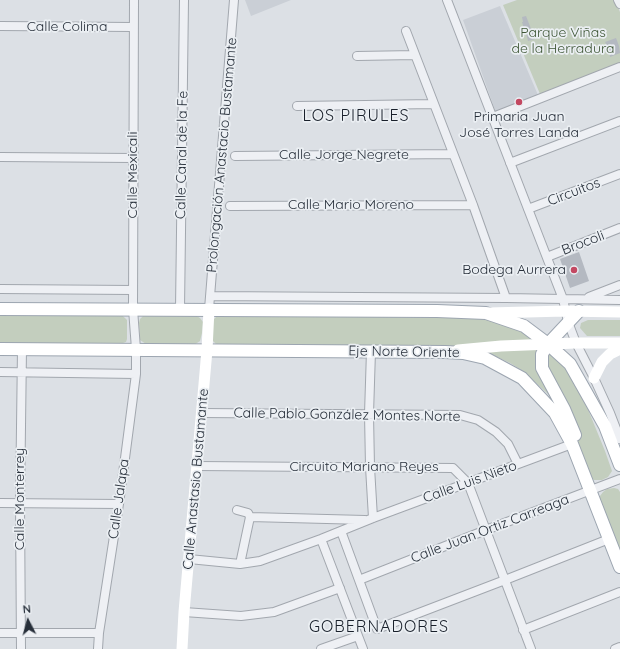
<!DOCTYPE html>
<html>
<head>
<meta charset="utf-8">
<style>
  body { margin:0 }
  #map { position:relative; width:620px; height:649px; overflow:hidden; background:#dce0e5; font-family:Quicksand,sans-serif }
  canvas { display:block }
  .north { position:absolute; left:8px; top:601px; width:40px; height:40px; -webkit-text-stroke:3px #ebeff3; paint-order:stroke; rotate:354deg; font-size:11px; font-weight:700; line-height:16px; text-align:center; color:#272f3a }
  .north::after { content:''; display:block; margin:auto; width:14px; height:18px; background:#272f3a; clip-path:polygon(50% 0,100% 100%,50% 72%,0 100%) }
</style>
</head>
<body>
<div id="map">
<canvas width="620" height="649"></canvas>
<div class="north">N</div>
</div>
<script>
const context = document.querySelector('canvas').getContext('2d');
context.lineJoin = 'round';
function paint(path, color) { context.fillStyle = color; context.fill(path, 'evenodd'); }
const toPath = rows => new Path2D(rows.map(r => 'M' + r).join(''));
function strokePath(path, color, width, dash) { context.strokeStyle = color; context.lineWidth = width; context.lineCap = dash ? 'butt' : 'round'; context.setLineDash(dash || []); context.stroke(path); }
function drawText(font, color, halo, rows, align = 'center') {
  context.font = font + ' Quicksand,sans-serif'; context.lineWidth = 3.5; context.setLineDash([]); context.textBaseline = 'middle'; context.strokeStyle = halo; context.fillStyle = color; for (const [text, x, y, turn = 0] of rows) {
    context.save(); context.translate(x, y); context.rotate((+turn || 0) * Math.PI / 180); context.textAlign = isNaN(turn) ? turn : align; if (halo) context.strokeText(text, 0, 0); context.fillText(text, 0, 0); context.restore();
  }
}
paint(toPath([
  [245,0,291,0,251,16],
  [500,6,538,95,496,113,463,20]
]), '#cacfd6');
paint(toPath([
  [517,0,615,0,620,12,620,63,540,94,503,5],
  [0,315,122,315,127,320,127,339,126,342,120,344,0,344],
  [147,315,195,315,200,318,203,322,202,333,200,341,194,345,146,344,140,340,139,323,140,319,143,316],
  [222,315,457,318,484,319,495,321,518,330,527,335,559,360,570,374,581,394,587,407,605,451,612,471,608,477,602,480,594,480,591,477,559,407,547,393,523,371,510,363,495,356,480,351,456,346,216,344,212,340,212,321,217,316],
  [588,320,620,320,620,336,587,336,580,328,581,323],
  [614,488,618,489,620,492,620,555,599,500,600,496,603,492,607,489]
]), '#c3cebe');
paint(toPath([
  [526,16,535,39,528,41,525,29,524,29,522,22,523,22,522,17],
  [616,38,619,46,620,53,610,57,609,49,605,42],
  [579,252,589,281,570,288,560,259]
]), '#b4b9c1');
const street = toPath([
  [447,0,563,299,568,322,576,343,594,378,610,413,620,439],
  [618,0,620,4],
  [0,26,133,27],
  [406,31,473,205,506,298],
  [357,56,415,55],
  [297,106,434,104],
  [493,117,620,67],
  [235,156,453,154],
  [0,157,133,158],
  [510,163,620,121],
  [230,206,473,205],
  [528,209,620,174],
  [547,257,620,228],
  [0,289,133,290],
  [210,296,506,298,620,300],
  [589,297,620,285],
  [180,309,184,0],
  [209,309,234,0],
  [371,351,369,414,370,467,373,518],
  [0,372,136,374],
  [202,413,460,415,478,420,496,432,508,444,518,464],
  [197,466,453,468,468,483,531,649],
  [0,503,119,504],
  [237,510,248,513,250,517],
  [341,531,377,629,505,580,609,539],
  [321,539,363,649],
  [189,559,240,564,260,561,321,539,373,518,572,444],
  [240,564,250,517,365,520],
  [359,580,486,530,620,479],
  [184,612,241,616,274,612,340,588],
  [523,630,620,592],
  [0,633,99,633],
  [21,649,20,504,22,349],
  [98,649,99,633,119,504,136,374,136,349,133,309,134,0],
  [321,649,358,636],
  [615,649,620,647]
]);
const primary = toPath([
  [0,309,437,311,486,313,524,326,548,344,570,364,605,426,620,465],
  [0,349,445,352,463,353,485,358,522,378,555,413,572,444,620,567],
  [575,435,564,409,542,368,542,354,548,344,579,311]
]);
strokePath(street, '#a2a7ae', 10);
strokePath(primary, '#9ca5b0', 14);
strokePath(street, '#eef0f4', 8);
strokePath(toPath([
  [489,313,565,311,620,312],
  [458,350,501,346,576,343,620,343],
  [594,378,602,362,610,354,620,349],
  [182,649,184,612,207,350,209,309]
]), '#fff', 11);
strokePath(primary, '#fff', 12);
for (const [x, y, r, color] of [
  [519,102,4,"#c34861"],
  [574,270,4,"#c34861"]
]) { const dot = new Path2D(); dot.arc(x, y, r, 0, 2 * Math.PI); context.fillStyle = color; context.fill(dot); strokePath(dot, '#ebeff3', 1.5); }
drawText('14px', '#272f3a', '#ebeff3', [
  ["Calle Colima",67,27],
  ["Calle Canal de la Fe",182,155,-89],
  ["Prolongación Anastacio Bustamante",222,155,-85],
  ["Calle Jorge Negrete",344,155],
  ["Calle Mexicali",133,175,-90],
  ["Circuitos",574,192,-21],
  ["Calle Mario Moreno",351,205],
  ["Brocoli",583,243,-21],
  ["Eje Norte Oriente",404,352,1],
  ["Calle Pablo González Montes Norte",347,415,1],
  ["Circuito Mariano Reyes",364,467],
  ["Calle Anastasio Bustamante",196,479,-85],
  ["Calle Luis Nieto",470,482,-20],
  ["Calle Monterrey",20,499,-90],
  ["Calle Jalapa",119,499,-82],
  ["Calle Juan Ortiz Carreaga",490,529,-21]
]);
drawText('14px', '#3d5535', '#ebeff3', [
  ["Parque Viñas",563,33],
  ["de la Herradura",563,49]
]);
drawText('14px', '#272f3a', '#ebeff3', [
  ["Primaria Juan",519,117],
  ["José Torres Landa",519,133],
  ["Bodega Aurrera",566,270,"right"]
]);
context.letterSpacing = '1px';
drawText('16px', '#19202b', '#ebeff3', [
  ["LOS PIRULES",356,116],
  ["GOBERNADORES",379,627]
]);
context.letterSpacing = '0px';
</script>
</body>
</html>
